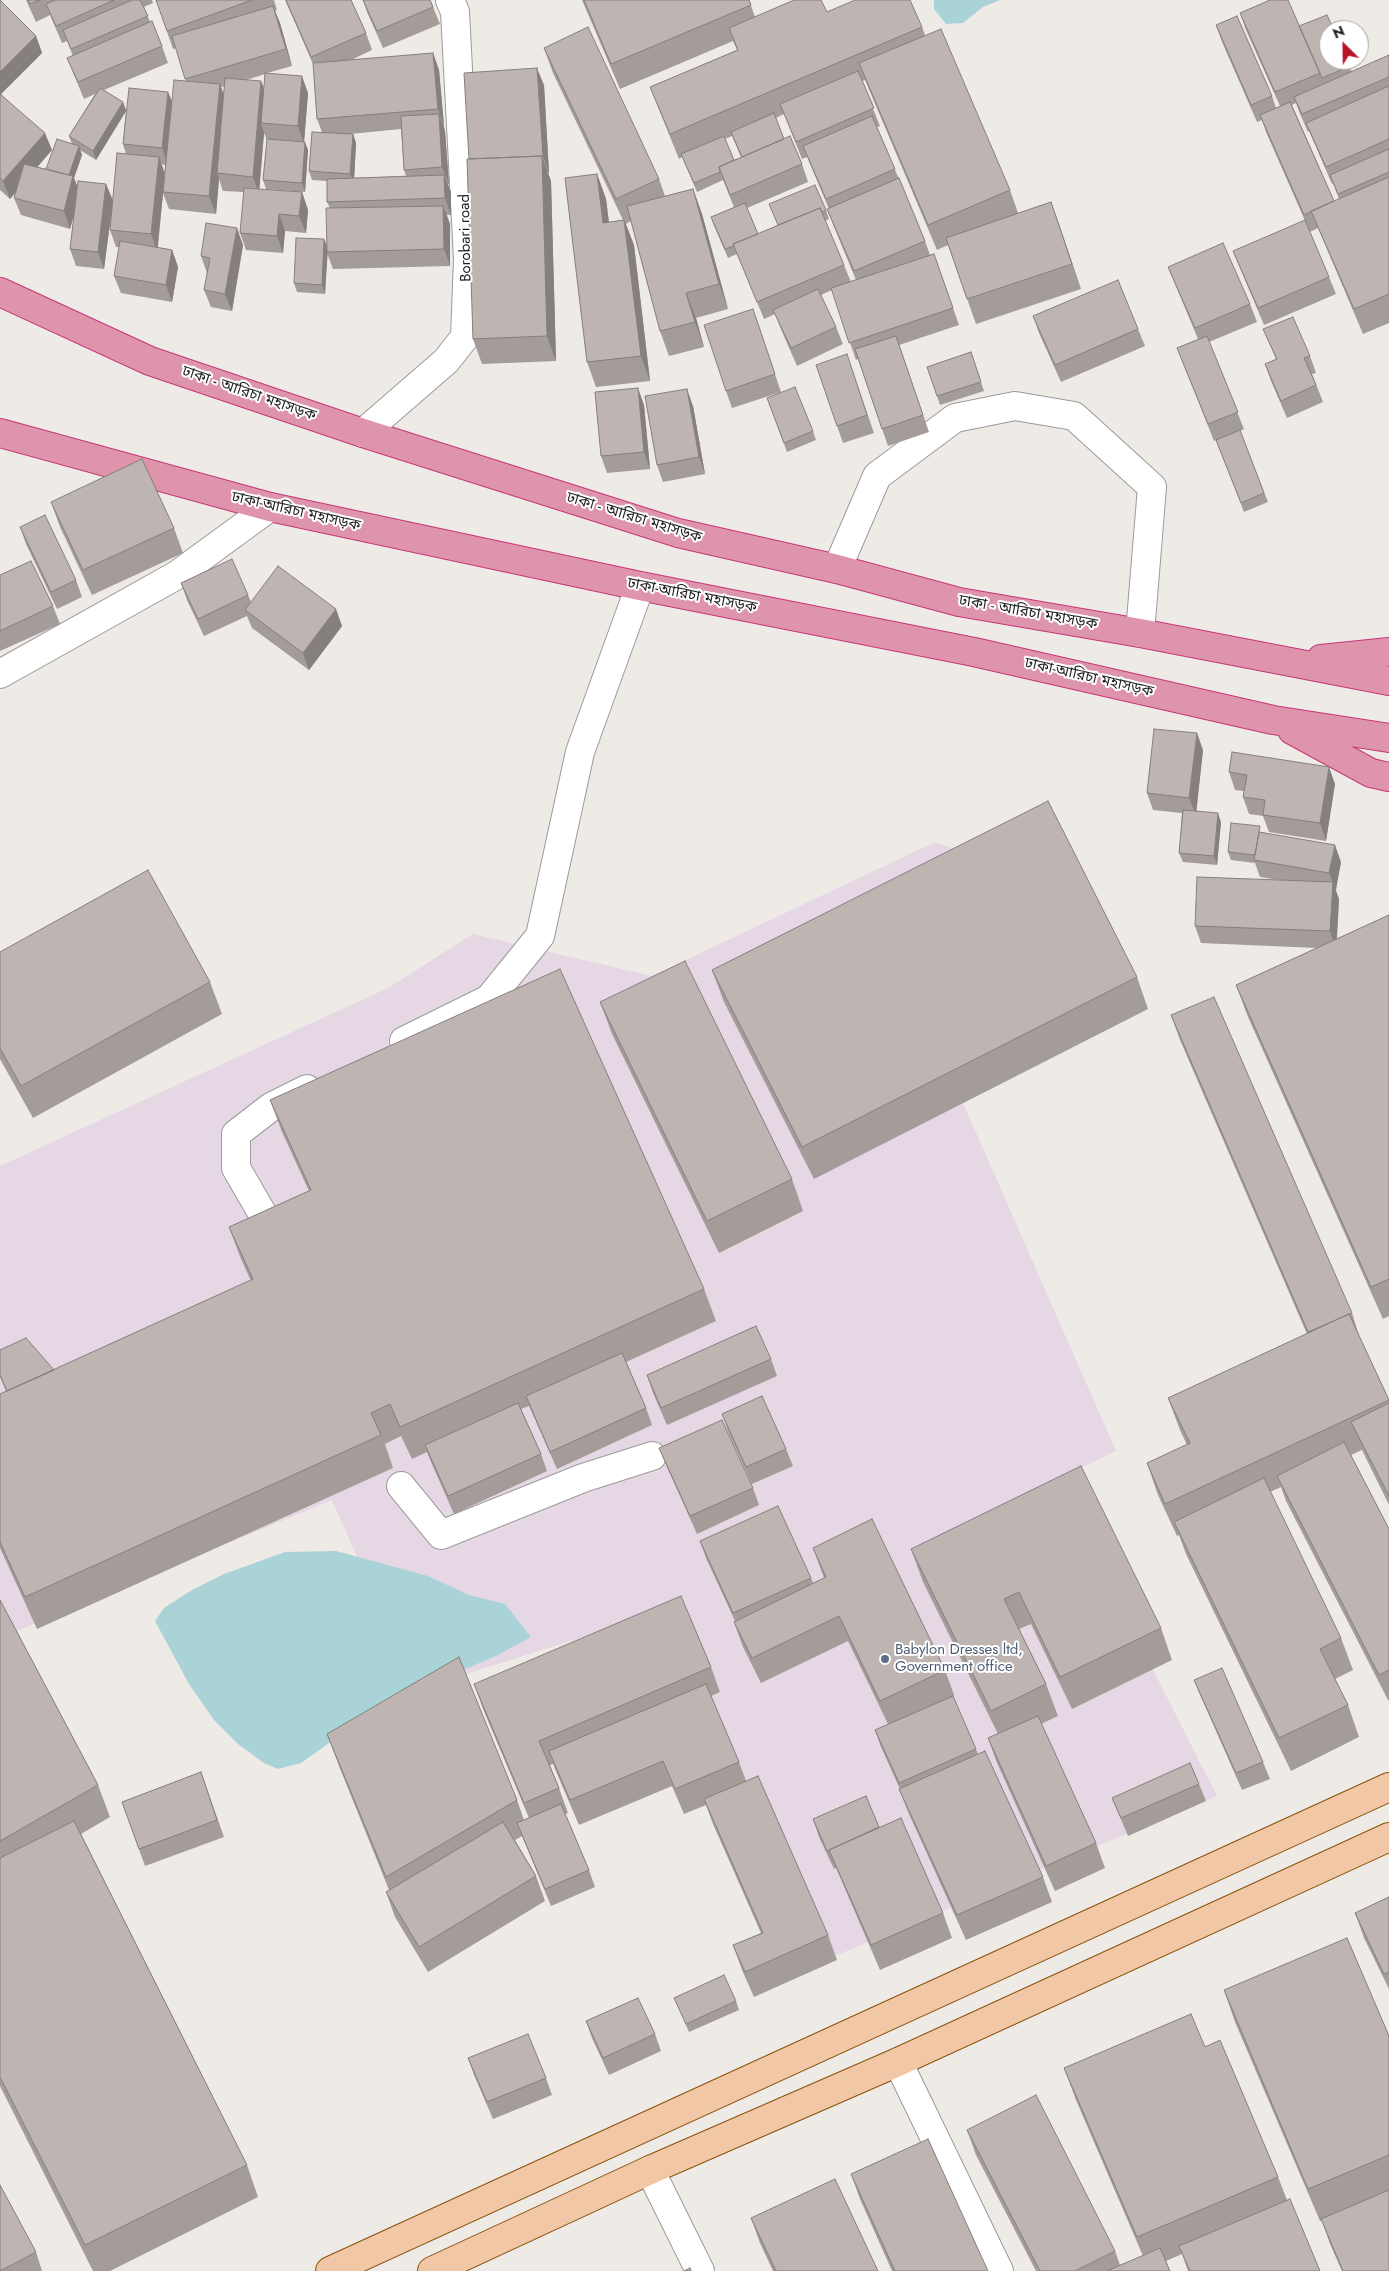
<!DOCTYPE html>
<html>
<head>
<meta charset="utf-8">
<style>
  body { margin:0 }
  #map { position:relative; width:1389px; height:2271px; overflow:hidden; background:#eeeae5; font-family:Jost,sans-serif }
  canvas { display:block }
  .north { position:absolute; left:1319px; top:20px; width:50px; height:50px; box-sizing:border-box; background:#fff; border:1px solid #a5a5a5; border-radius:50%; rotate:337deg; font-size:14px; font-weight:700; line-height:20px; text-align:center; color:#1e1e1e }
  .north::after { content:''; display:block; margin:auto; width:18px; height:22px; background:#b81429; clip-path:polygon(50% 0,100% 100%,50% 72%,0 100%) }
</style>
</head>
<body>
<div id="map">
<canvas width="1389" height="2271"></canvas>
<div class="north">N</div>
</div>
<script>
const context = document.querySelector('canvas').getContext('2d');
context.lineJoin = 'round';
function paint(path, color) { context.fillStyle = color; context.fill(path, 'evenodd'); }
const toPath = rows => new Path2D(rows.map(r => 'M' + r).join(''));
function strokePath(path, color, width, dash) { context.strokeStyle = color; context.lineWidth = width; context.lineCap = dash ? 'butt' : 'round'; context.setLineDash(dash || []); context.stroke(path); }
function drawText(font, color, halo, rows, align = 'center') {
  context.font = font + ' Jost,"Noto Sans Bengali",sans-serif'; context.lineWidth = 4; context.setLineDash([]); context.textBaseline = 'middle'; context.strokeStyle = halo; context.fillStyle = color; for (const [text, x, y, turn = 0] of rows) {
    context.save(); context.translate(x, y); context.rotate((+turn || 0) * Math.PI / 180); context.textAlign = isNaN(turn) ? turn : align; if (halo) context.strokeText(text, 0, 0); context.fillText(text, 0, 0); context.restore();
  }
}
paint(toPath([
  [935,842,1039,880,956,1087,1116,1451,1057,1480,1217,1796,787,1976,643,1618,416,1690,332,1500,0,1638,0,1166,388,988,473,934,652,976]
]), '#e6d7e5');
paint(toPath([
  [934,0,1000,0,983,7,963,23,946,24,934,9],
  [336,1551,428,1576,469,1595,505,1604,531,1637,496,1656,437,1681,346,1731,301,1763,278,1769,264,1763,238,1744,214,1720,189,1684,155,1621,164,1608,192,1590,224,1574,285,1552]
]), '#aad3d7');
const minor = toPath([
  [363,433,446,361,465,337,468,259,455,12,450,0],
  [837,569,877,476,955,418,1015,406,1074,416,1152,487,1140,633],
  [0,674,177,575,270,507],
  [404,1041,489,999,540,936,580,752,640,586],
  [265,1218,236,1168,236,1134,271,1107,307,1089],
  [401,1486,441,1535,583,1478,652,1456],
  [898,2062,999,2271],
  [650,2170,700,2271]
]);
const major = toPath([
  [330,2271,1389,1787],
  [432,2271,650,2170,898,2062,1389,1837]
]);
const highway = toPath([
  [0,292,150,361,363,433,678,533,837,569,959,602,1140,633,1389,681],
  [0,433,270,507,640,586,974,652,1273,720,1389,738],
  [1321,659,1389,652],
  [1292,730,1371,773,1389,777]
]);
strokePath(minor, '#9b9b9b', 30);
strokePath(major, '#89510f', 30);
strokePath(highway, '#c8367a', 30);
strokePath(minor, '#fff', 28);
strokePath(major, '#f2c7a5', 28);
strokePath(highway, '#de94ab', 28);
paint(toPath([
  [0,0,36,36,42,53,1,94,52,150,37,167,47,169,72,144,69,136,95,94,84,99,74,75,67,58,73,56,67,41,62,43,50,15,36,22,26,0,152,0,153,3,144,7,150,22,162,46,168,63,104,90,123,102,126,110,168,92,172,101,186,81,176,48,173,49,156,0,274,0,277,10,275,11,280,23,292,66,267,73,308,93,304,141,308,150,305,192,266,189,263,180,267,140,264,133,259,189,302,192,308,210,306,233,285,231,283,253,246,250,240,233,244,192,223,191,219,179,216,214,169,209,163,193,158,247,172,250,178,267,172,302,121,293,114,276,119,247,116,247,110,230,112,204,104,269,76,266,70,249,74,215,70,229,21,215,14,198,16,191,10,199,0,190],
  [265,74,264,88,261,81,246,80],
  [225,86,224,95,221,87],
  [126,111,123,144,126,154,113,201,106,184,78,188,74,178,82,155,80,150,96,160],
  [161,164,165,165,165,173],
  [285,0,351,0,366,33,372,50,351,60,433,53,439,70,444,126,445,131,449,184,448,185,451,192,451,215,447,215,450,224,450,266,333,269,327,253,325,294,297,292,294,283,324,239,327,246,330,208,327,202,327,181,312,180,309,171,322,132,317,119,313,64],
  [401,129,404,170,406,176,354,178,356,143,353,134,350,134],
  [363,0,433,7,440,24,383,48,367,12],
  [582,0,749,0,755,17,827,12,922,27,925,35,1010,190,1018,213,1051,202,1081,289,976,324,948,245,937,250,865,80,862,81,880,126,877,127,925,241,930,255,934,254,959,325,899,345,929,432,888,446,858,359,856,360,832,290,821,295,836,327,843,344,797,366,780,327,775,314,764,319,737,254,728,258,714,226,711,217,734,207,723,180,697,192,682,157,679,159,660,112,650,87,737,50,733,41,620,89],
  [784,114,802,159,807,157,829,209,827,209,834,227,856,280,851,282,844,265,825,221,829,219,826,210,769,204,778,225,758,234,747,208,808,182,802,164,784,139,776,118],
  [732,136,741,157,734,160,725,139],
  [1240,13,1301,30,1347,60,1352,72,1389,55,1389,323,1363,334,1318,228,1310,232,1266,132,1262,120,1257,122,1222,42,1216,25,1272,96,1276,108,1280,106,1246,30],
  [1296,103,1300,114,1308,132,1309,131,1332,184,1333,183,1339,199,1334,201,1292,105],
  [544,48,659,179,665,196,693,189,702,214,728,309,696,318,704,347,669,356,660,331,631,221,626,224,634,245,650,381,596,387,587,362,597,174,606,199,609,222,623,220,553,73],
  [544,85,549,173,548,173,551,181,556,361,482,364,473,339,469,159],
  [243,245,232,311,211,307,204,290,207,273,201,256],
  [1233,251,1329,277,1336,294,1264,325,1240,268],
  [1168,267,1250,304,1257,322,1209,342,1244,429,1240,431,1268,502,1244,512,1216,440,1214,441,1177,348,1198,339,1175,284],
  [1033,316,1138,329,1145,346,1061,382,1039,333],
  [759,327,781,392,732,408,726,391],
  [1263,329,1310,356,1316,373,1312,374,1323,402,1287,418,1271,381,1265,364,1276,359],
  [971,352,984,391,940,405,927,367],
  [853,372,874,433,843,443,837,426],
  [767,398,813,431,816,440,787,452],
  [644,405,650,469,607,473,601,456],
  [693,406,705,474,663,482,657,465],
  [51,502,174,528,183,553,92,595,60,527],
  [20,527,76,580,82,597,57,609,26,544],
  [0,575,53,606,60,624,0,651],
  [181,583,248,595,251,602,342,626,309,670,252,628,247,616,204,636,187,600],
  [1203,750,1196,811,1221,822,1217,865,1183,862,1179,853,1182,813,1153,810,1147,793],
  [1229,772,1335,784,1326,841,1269,832,1263,816,1249,814,1243,797,1244,791,1235,790],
  [1262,832,1341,862,1335,890,1339,899,1337,939,1389,915,1389,1316,1383,1319,1248,1017,1236,985,1317,948,1201,943,1195,926,1279,880,1260,877,1255,863,1231,860,1228,852],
  [0,952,210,982,222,1014,33,1118,0,1059],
  [712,970,1137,977,1148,1009,814,1179,724,1002],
  [600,1002,792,1179,803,1211,719,1253,612,1034],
  [1171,1015,1352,1313,1360,1339,1389,1400,1389,1505,1362,1450,1351,1455,1389,1529,1389,1700,1388,1700,1286,1501,1281,1487,1270,1492,1341,1638,1353,1670,1335,1679,1348,1705,1359,1737,1291,1771,1186,1554,1179,1535,1177,1536,1158,1495,1147,1463,1187,1445,1180,1430,1168,1398,1307,1334,1180,1040],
  [270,1100,704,1289,716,1321,626,1362,646,1408,652,1425,557,1469,529,1406,521,1409,541,1454,547,1471,454,1514,431,1462,427,1452,412,1459,401,1436,385,1444,393,1468,37,1629,0,1548,0,1394,6,1391,0,1377,0,1350,54,1370,251,1281,241,1259,229,1227,309,1191,282,1132],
  [771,1359,777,1376,667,1425,653,1393,647,1375],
  [722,1414,786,1449,793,1466,752,1484,728,1431],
  [659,1448,753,1488,759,1505,697,1534,666,1465],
  [700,1541,811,1578,813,1583,824,1578,813,1548,945,1670,954,1695,953,1696,978,1754,1043,1877,1052,1902,966,1940,909,1814,899,1789,900,1789,881,1747,875,1730,888,1724,848,1641,761,1683,743,1647,734,1622,735,1621,706,1558],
  [911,1549,1161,1628,1172,1660,1072,1709,1031,1624,1019,1629,1046,1684,1058,1716,1041,1724,1096,1843,1105,1868,1055,1891,997,1763,988,1738,998,1734,923,1582],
  [0,1600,98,1785,110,1817,81,1834,247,2165,258,2197,110,2271,93,2271,0,2086],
  [711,1667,720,1692,711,1696,739,1762,746,1781,828,1935,837,1960,754,1997,742,1970,733,1945,761,1933,713,1824,706,1805,684,1814,672,1786,579,1825,558,1776,553,1764,550,1765,559,1788,568,1813,565,1814,589,1870,595,1887,551,1906,522,1836,515,1840,536,1876,545,1901,428,1972,395,1917,386,1892,389,1890,339,1766,327,1734,517,1800,524,1820,529,1818,483,1709,474,1684],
  [1194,1680,1263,1762,1270,1779,1242,1790,1201,1697],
  [201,1772,224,1837,145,1866,122,1802],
  [1199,1784,1206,1801,1128,1836,1112,1798],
  [813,1819,879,1827,943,1913,952,1938,880,1970,836,1868,834,1869,819,1837],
  [1389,1897,1389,1989,1364,1938,1355,1913],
  [1224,1990,1389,2036,1389,2271,1342,2271,1330,2244,1322,2221,1320,2221,1235,2022],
  [674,1998,736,2001,739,2010,689,2032],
  [586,2021,655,2034,661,2051,609,2075,592,2038],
  [1205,2047,1278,2177,1287,2200,1320,2271,1188,2271,1182,2254,1166,2261,1170,2271,1036,2271,976,2155,967,2130,1115,2251,1120,2265,1143,2256,1076,2100,1064,2068],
  [468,2058,546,2078,552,2095,493,2119,474,2075],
  [851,2174,988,2271,892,2271,860,2199],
  [751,2218,878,2271,773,2271,760,2243],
  [36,2252,42,2271,0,2271]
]), '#a39c99');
paint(toPath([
  [273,6,280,23,292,66,286,49],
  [36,36,42,53,0,95,0,72],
  [433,53,439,70,444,126,438,109],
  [537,68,544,85,549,173,543,156],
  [302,76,308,93,304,143,298,126],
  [261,81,267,98,261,123,264,133,259,194,253,177],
  [220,84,226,102,217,173,219,179,216,214,209,196],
  [168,92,175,110,168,165,162,148],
  [123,102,126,111,96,160,93,151],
  [439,114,445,131,449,184,442,167],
  [45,133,52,150,10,199,3,181],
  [353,134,356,143,354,182,350,174],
  [305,142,308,150,305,192,302,183],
  [79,146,82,155,74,178,80,194,70,229,64,211,68,176],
  [542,156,551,181,556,361,547,336],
  [159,157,165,174,157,251,151,234],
  [597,174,606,199,612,248,603,223],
  [444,175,451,192,451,215,445,198],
  [106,184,113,201,104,269,98,252],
  [693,189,702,214,728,309,719,284],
  [302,192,308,210,306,233,299,216],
  [1051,202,1060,227,1081,289,1072,264],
  [443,206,450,224,450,266,444,249],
  [279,214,285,231,283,253,277,236],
  [624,220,634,245,650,381,641,356],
  [237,228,243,245,232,311,225,294],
  [324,239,328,248,325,294,322,285],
  [172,250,178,267,172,302,166,285],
  [686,293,696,318,704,347,695,322],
  [638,388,644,405,650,469,644,452],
  [687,389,693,406,705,474,699,457],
  [336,609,342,626,309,670,303,653],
  [1197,733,1203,750,1196,815,1189,798],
  [1329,767,1335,784,1326,841,1320,823],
  [1218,813,1221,822,1217,865,1214,856],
  [1335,845,1341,862,1336,890,1329,873],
  [1333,882,1339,899,1336,949,1330,931]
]), '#857f7d');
const building = toPath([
  [0,0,36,36,0,72,0,0],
  [28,0,40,0,30,4,28,0],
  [55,0,114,0,56,26,46,4,55,0],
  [132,0,140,0,148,16,71,49,63,30,132,0],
  [156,0,252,0,167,31,156,0],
  [286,0,351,0,366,33,311,57,286,0],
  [363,0,430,0,433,7,377,31,363,0],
  [584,0,749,0,751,5,611,64,584,0],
  [794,0,821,0,827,12,855,0,910,0,922,27,670,134,650,87,738,50,729,28,794,0],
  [1270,0,1288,0,1320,73,1275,92,1240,13,1270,0],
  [273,6,286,49,185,79,172,36,273,6],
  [1327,15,1334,30,1329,30,1329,60,1347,60,1350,66,1322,78,1299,26,1327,15],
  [1237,16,1272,96,1251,105,1216,25,1237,16],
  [152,21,162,46,78,82,67,58,152,21],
  [588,27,659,179,616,199,544,48,588,27],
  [941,29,1010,190,928,225,859,63,941,29],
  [433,53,438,109,317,119,313,63,433,53],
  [1389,55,1389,77,1302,114,1294,97,1389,55],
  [537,68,543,156,469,159,464,73,537,68],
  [858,71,874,108,796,142,780,104,858,71],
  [265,73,302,76,298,126,261,123,265,73],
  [225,78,261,81,253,177,217,173,225,78],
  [174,80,220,84,209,196,163,192,174,80],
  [1389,86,1389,139,1326,167,1306,123,1389,86],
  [100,88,123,102,93,151,69,136,100,88],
  [129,88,168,92,162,148,123,144,129,88],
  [0,94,45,133,3,181,0,178,0,94],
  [1290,102,1334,201,1304,215,1260,115,1290,102],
  [774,113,784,139,742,157,731,132,774,113],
  [439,114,442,167,404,170,401,116,439,114],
  [872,116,895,169,826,199,803,146,872,116],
  [312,132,353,134,350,174,309,171,312,132],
  [724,136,734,160,719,167,720,172,694,183,681,154,724,136],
  [790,136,802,164,730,195,719,167,790,136],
  [57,139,79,146,69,175,46,169,57,139],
  [267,139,305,142,302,183,263,180,267,139],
  [1389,149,1389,172,1338,194,1330,175,1389,149],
  [117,153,159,157,151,234,110,230,117,153],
  [542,156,547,336,473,339,467,159,542,156],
  [24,164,73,176,64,211,14,198,24,164],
  [597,174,603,223,624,220,641,356,587,362,565,178,597,174],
  [444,175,445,198,327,202,327,179,444,175],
  [1389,177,1389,294,1354,309,1311,211,1389,177],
  [899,178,925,241,854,271,827,209,899,178],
  [78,181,106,184,98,252,70,249,78,181],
  [815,185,826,210,822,212,820,208,778,225,769,204,815,185],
  [244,188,302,192,299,216,279,214,277,236,240,233,244,188],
  [693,189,719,284,686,293,695,322,660,331,627,206,693,189],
  [1051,202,1072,264,967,299,946,238,1051,202],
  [745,203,758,234,733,244,734,246,725,249,711,217,745,203],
  [443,206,444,249,327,252,326,208,443,206],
  [820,208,844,265,757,302,733,244,820,208],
  [1305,220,1329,277,1258,308,1233,251,1305,220],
  [206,223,237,228,225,294,204,290,210,258,201,256,206,223],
  [296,238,324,239,322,285,294,283,296,238],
  [120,241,172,250,166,285,114,276,120,241],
  [1223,243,1250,304,1195,328,1168,267,1223,243],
  [934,254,953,308,849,343,831,288,934,254],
  [1118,280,1138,329,1055,365,1033,316,1118,280],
  [818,289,836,327,791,348,773,310,818,289],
  [753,309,775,374,726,391,704,325,753,309],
  [1293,317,1310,356,1304,358,1316,385,1281,401,1265,364,1277,359,1263,329,1293,317],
  [896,336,923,415,882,429,855,349,896,336],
  [1207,336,1238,412,1208,424,1177,348,1207,336],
  [971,352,981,382,937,396,927,367,971,352],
  [847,354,867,415,837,426,816,365,847,354],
  [795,387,813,431,784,443,767,398,795,387],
  [638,388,644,452,601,456,595,392,638,388],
  [687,389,699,457,657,465,645,396,687,389],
  [1240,430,1264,493,1241,503,1216,440,1240,430],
  [142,459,174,528,83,570,51,502,142,459],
  [45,515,76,580,51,592,20,527,45,515],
  [232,559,248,595,198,619,181,583,232,559],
  [31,561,53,606,0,631,0,575,31,561],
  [278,566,336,609,303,653,245,610,278,566],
  [1154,729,1197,733,1189,798,1147,793,1154,729],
  [1232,752,1329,767,1320,823,1263,815,1265,800,1243,797,1247,775,1229,772,1232,752],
  [1048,801,1137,977,802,1147,712,970,1048,801],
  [1183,810,1218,813,1214,856,1179,853,1183,810],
  [1231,823,1260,826,1255,855,1228,852,1231,823],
  [1259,832,1335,845,1329,873,1254,860,1259,832],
  [148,870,210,982,21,1086,0,1048,0,952,148,870],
  [1197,877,1333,882,1330,931,1195,926,1197,877],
  [1389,915,1389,1279,1371,1287,1236,985,1389,915],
  [685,961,792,1179,707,1221,600,1002,685,961],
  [560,969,704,1289,400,1427,390,1404,371,1413,381,1435,25,1597,0,1542,0,1394,253,1279,229,1227,311,1190,270,1100,560,969],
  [1214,997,1352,1313,1308,1332,1171,1015,1214,997],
  [1349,1314,1389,1400,1165,1504,1147,1463,1190,1443,1168,1398,1349,1314],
  [756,1326,771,1359,661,1408,647,1375,756,1326],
  [26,1338,54,1370,7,1391,0,1375,0,1350,26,1338],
  [622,1353,646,1408,550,1452,526,1396,622,1353],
  [762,1396,786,1449,746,1467,722,1414,762,1396],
  [518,1403,541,1454,448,1496,425,1445,518,1403],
  [1389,1403,1389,1496,1351,1422,1389,1403],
  [722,1420,753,1488,690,1516,659,1448,722,1420],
  [1344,1442,1389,1529,1389,1670,1379,1675,1277,1476,1344,1442],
  [1081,1466,1161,1628,1060,1677,1019,1592,1004,1599,1046,1684,991,1711,911,1549,1081,1466],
  [1264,1478,1341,1638,1320,1649,1348,1705,1279,1738,1174,1522,1264,1478],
  [778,1506,811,1578,733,1613,700,1541,778,1506],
  [872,1519,945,1670,880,1701,839,1616,752,1658,734,1622,826,1577,813,1548,872,1519],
  [681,1596,711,1667,539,1741,559,1788,524,1803,474,1684,681,1596],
  [0,1600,98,1785,0,1841,0,1600],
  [459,1657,517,1800,386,1877,327,1734,459,1657],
  [1222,1668,1263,1762,1236,1773,1194,1680,1222,1668],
  [706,1684,739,1762,675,1789,663,1761,570,1800,549,1751,706,1684],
  [953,1696,976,1749,899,1783,875,1730,953,1696],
  [1038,1716,1096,1843,1046,1866,988,1738,1038,1716],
  [985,1751,1043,1877,957,1915,899,1789,985,1751],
  [1190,1763,1199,1784,1121,1818,1112,1798,1190,1763],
  [201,1772,217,1820,139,1849,122,1802,201,1772],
  [758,1776,828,1935,745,1972,733,1945,763,1933,704,1799,758,1776],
  [866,1796,879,1827,829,1850,829,1851,827,1851,813,1819,866,1796],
  [561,1804,589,1870,545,1889,517,1823,561,1804],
  [901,1818,943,1913,871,1945,829,1850,901,1818],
  [74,1821,247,2165,85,2245,0,2077,0,1858,74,1821],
  [503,1822,536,1876,419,1947,386,1892,503,1822],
  [1389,1897,1389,1972,1384,1974,1355,1913,1389,1897],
  [1347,1938,1389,2036,1389,2155,1308,2189,1224,1990,1347,1938],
  [724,1975,736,2001,686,2024,674,1998,724,1975],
  [638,1998,655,2034,603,2058,586,2021,638,1998],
  [1191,2014,1205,2047,1220,2040,1278,2177,1137,2237,1064,2068,1191,2014],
  [528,2034,546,2078,487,2102,468,2058,528,2034],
  [1036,2095,1115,2251,1075,2271,1040,2271,967,2130,1036,2095],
  [928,2139,988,2271,895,2271,851,2174,928,2139],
  [835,2179,878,2271,776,2271,751,2218,835,2179],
  [0,2185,36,2252,0,2271,0,2185],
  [1389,2190,1389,2271,1343,2271,1321,2219,1389,2190],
  [1290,2199,1320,2271,1190,2271,1179,2246,1290,2199],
  [1160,2248,1170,2271,1107,2271,1160,2248],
  [690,2268,691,2271,684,2271,690,2268]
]);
paint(building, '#beb5b2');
strokePath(building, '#857f7d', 1);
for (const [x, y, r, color] of [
  [885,1659,5,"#5c6f8a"]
]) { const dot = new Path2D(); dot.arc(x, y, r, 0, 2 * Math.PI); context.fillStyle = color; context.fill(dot); strokePath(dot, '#fff', 2); }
drawText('15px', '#1e1e1e', '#fff', [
  ["Borobari road",466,238,-91],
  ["ঢাকা - আরিচা মহাসড়ক",249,394,19],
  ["ঢাকা-আরিচা মহাসড়ক",296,512,13],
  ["ঢাকা - আরিচা মহাসড়ক",634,518,17],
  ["ঢাকা-আরিচা মহাসড়ক",692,596,11],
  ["ঢাকা - আরিচা মহাসড়ক",1028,613,10],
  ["ঢাকা-আরিচা মহাসড়ক",1089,678,13]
]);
drawText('15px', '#4e5e75', '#fff', [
  ["Babylon Dresses ltd,",895,1650],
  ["Government office",895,1667]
], 'left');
</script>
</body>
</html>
